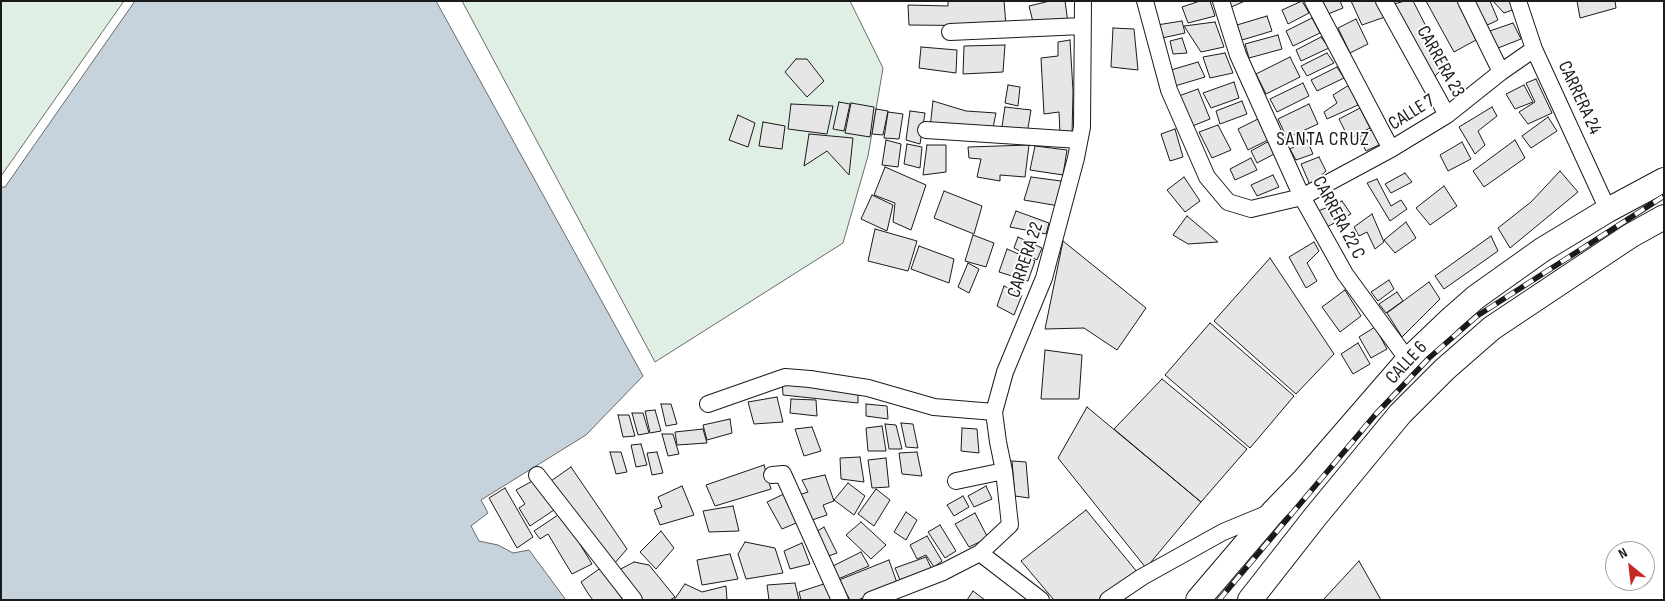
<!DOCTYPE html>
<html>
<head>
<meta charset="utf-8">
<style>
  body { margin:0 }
  #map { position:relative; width:1665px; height:601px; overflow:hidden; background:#fff; font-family:"Sofia Sans Condensed",sans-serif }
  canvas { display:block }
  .frame { position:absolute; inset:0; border:2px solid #1a1a1a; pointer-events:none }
  .north { position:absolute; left:1605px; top:541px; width:50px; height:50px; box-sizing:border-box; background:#fff; border:1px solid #a3a3a3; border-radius:50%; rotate:331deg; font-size:14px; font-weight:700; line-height:20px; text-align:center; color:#1a1a1a }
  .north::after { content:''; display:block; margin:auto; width:18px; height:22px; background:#c62828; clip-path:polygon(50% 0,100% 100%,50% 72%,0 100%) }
</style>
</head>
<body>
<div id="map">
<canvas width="1665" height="601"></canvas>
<div class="frame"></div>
<div class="north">N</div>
</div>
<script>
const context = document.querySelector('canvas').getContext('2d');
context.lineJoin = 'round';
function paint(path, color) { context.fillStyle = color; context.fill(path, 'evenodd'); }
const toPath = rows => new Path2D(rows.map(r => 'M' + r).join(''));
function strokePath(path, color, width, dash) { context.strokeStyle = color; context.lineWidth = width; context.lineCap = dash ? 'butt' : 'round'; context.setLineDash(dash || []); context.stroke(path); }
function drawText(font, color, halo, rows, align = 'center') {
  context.font = font + ' "Sofia Sans Condensed",sans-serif'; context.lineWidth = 4; context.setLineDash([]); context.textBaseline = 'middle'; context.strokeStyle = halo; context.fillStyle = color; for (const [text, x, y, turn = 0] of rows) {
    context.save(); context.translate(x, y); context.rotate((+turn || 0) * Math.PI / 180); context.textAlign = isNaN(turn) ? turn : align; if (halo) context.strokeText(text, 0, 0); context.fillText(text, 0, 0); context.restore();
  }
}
const green = toPath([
  [1,1,124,1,1,176,1,1],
  [462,1,850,1,883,68,868,156,843,243,655,362,462,1]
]);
paint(green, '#e0efe3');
strokePath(green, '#6a6a6a', 1);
const water = toPath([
  [135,1,436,1,643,376,586,435,481,500,488,513,471,526,479,541,498,545,513,553,529,550,566,600,1,600,1,187,5,187,135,1]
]);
paint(water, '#c6d2dc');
strokePath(water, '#6a6a6a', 1);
const building = toPath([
  [948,1,1004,1,1006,26,909,25,908,5,948,6,948,1],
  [1050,1,1065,1,1068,23,1034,26,1029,6,1050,1],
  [1200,1,1210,1,1215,16,1188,23,1182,7,1200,1],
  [1226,1,1245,1,1229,8,1226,1],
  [1302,1,1309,13,1288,24,1282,10,1302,1],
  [1325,1,1340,1,1343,8,1328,14,1322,3,1325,1],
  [1351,1,1376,1,1385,17,1362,25,1351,1],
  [1405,1,1413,1,1446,65,1431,80,1390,5,1405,1],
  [1426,1,1457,1,1476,40,1454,52,1426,1],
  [1468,1,1490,1,1498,20,1481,28,1468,1],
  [1493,1,1513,1,1515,9,1504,13,1493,1],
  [1577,1,1615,1,1616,8,1580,18,1577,1],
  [1267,16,1272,31,1242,40,1237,25,1267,16],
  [1312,18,1320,33,1293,46,1286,31,1312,18],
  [1356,19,1368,44,1350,53,1338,28,1356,19],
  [1182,21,1185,33,1162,38,1157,25,1182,21],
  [1215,22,1224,47,1201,52,1184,26,1215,22],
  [1513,23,1521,39,1493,50,1484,33,1513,23],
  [1113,28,1134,29,1138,70,1111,67,1113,28],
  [1278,35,1282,49,1249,58,1245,44,1278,35],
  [1321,37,1329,48,1301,61,1296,50,1321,37],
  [1182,38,1187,53,1173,54,1170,41,1182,38],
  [1070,40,1073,91,1072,135,1060,134,1059,112,1044,114,1041,58,1058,56,1058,42,1070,40],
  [1005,45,1003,72,963,74,964,46,1005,45],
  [921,47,957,50,956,73,919,68,921,47],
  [1225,53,1233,73,1210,78,1203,57,1225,53],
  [1327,53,1334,63,1307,76,1301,66,1327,53],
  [1290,57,1300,77,1266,94,1256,74,1290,57],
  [796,59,807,59,824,81,807,97,785,72,796,59],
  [1198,62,1205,77,1175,86,1171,70,1198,62],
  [1337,67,1344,78,1317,91,1311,80,1337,67],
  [1536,79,1552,113,1528,124,1519,112,1535,102,1526,83,1536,79],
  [1234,82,1239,98,1211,108,1203,93,1234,82],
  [1303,83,1309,96,1277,112,1270,99,1303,83],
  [1008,85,1020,87,1018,106,1005,103,1008,85],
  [1349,85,1358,105,1327,119,1324,112,1337,103,1333,95,1349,85],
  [1524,85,1533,102,1515,109,1506,94,1524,85],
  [1198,89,1210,119,1190,127,1176,97,1198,89],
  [933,101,966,111,996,113,993,128,930,128,933,101],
  [1242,101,1247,114,1220,124,1216,111,1242,101],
  [839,102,850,104,844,131,833,129,839,102],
  [851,103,874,107,870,137,845,133,851,103],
  [791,104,833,106,827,134,788,129,791,104],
  [1309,104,1318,124,1287,138,1278,119,1309,104],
  [1005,107,1031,110,1027,134,1001,133,1005,107],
  [1492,107,1497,116,1478,131,1485,145,1475,154,1459,127,1492,107],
  [1360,108,1370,128,1349,139,1339,119,1360,108],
  [876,109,888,111,883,135,872,134,876,109],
  [910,111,925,113,920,144,906,140,910,111],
  [888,112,903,114,899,139,884,138,888,112],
  [738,115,755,123,748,147,729,140,738,115],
  [1548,117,1557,131,1531,148,1522,136,1548,117],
  [1258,119,1268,140,1248,150,1238,129,1258,119],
  [763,122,785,126,782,149,759,146,763,122],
  [1218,125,1231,150,1212,158,1199,132,1218,125],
  [1375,128,1383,143,1366,151,1359,137,1375,128],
  [1175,129,1183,157,1170,161,1161,134,1175,129],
  [809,134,853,138,849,175,827,151,804,166,809,134],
  [886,140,901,144,898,167,882,165,886,140],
  [1271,140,1278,152,1257,163,1251,151,1271,140],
  [1307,140,1313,154,1296,160,1290,149,1307,140],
  [1515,140,1525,158,1484,187,1473,171,1515,140],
  [1462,142,1471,159,1448,171,1440,155,1462,142],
  [907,144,922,147,920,168,904,164,907,144],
  [927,145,946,145,946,172,923,175,927,145],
  [1029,145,1025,177,1000,175,1000,181,977,177,981,159,969,158,968,147,1029,145],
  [1035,146,1067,150,1063,175,1030,170,1035,146],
  [1319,157,1326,171,1310,185,1301,164,1319,157],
  [1251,158,1257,170,1235,180,1230,169,1251,158],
  [885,167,926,185,911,230,893,222,895,203,874,195,885,167],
  [1560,171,1578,192,1510,248,1498,228,1531,202,1560,171],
  [1405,173,1412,182,1391,193,1385,184,1405,173],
  [1273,175,1279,187,1257,196,1251,185,1273,175],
  [1031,177,1061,181,1059,206,1024,200,1031,177],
  [1184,177,1200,201,1185,212,1167,190,1184,177],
  [1377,179,1391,206,1401,200,1407,209,1390,221,1367,183,1377,179],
  [1444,186,1457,206,1430,225,1416,208,1444,186],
  [944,191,982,206,974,234,934,218,944,191],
  [872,195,893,205,887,231,861,219,872,195],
  [1342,201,1351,214,1325,228,1316,212,1342,201],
  [1016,211,1049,223,1046,234,1010,227,1016,211],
  [1372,214,1384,242,1375,249,1367,232,1359,236,1354,227,1372,214],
  [1187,216,1218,242,1188,244,1173,235,1187,216],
  [1406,222,1416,238,1395,253,1384,240,1406,222],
  [875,229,917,241,908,271,868,261,875,229],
  [973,235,994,243,986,267,965,261,973,235],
  [1491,236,1498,251,1444,289,1435,276,1491,236],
  [1018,237,1042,248,1037,260,1014,248,1018,237],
  [1063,241,1146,308,1117,350,1084,328,1045,329,1063,241],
  [1314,242,1319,251,1307,263,1317,281,1306,288,1289,257,1314,242],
  [919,246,954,259,949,283,911,269,919,246],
  [1007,249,1035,261,1028,281,999,272,1007,249],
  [1270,258,1334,354,1296,394,1214,321,1270,258],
  [968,263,979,269,969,293,958,287,968,263],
  [1389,280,1394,289,1378,301,1371,292,1389,280],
  [1429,282,1440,299,1402,337,1387,313,1429,282],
  [1004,286,1022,295,1014,315,997,306,1004,286],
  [1345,290,1361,316,1340,332,1322,307,1345,290],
  [1397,292,1403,301,1386,313,1379,304,1397,292],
  [1210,323,1294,396,1250,448,1165,375,1210,323],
  [1375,327,1387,349,1371,358,1359,337,1375,327],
  [1358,343,1370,364,1353,374,1341,354,1358,343],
  [1045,350,1082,355,1079,399,1041,399,1045,350],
  [782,379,858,389,858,403,783,395,782,379],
  [1162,379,1247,449,1201,502,1114,429,1162,379],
  [777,397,783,422,754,424,748,402,777,397],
  [791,399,816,400,817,416,790,413,791,399],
  [661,404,671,404,677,424,666,426,661,404],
  [866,404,887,406,888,419,866,416,866,404],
  [1087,407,1201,502,1146,568,1058,458,1087,407],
  [655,410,661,431,650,433,645,411,655,410],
  [632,413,643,413,649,433,638,435,632,413],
  [618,415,629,415,635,436,623,437,618,415],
  [730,419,732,433,707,440,703,425,730,419],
  [901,423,913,424,918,448,906,447,901,423],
  [885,424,896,425,902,449,889,449,885,424],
  [882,426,886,451,868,451,866,428,882,426],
  [812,427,821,451,804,456,795,429,812,427],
  [962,428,977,429,979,453,961,451,962,428],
  [703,429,707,443,677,445,675,432,703,429],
  [662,434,673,434,679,454,668,456,662,434],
  [641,444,647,465,636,467,631,445,641,444],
  [610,452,621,452,627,472,616,474,610,452],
  [657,452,663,473,652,475,647,453,657,452],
  [917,452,922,476,902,474,899,453,917,452],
  [860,457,864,482,841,479,840,458,860,457],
  [886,458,889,487,872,488,868,460,886,458],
  [1012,461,1026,462,1029,498,1015,496,1012,461],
  [764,465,771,489,715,506,706,485,764,465],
  [571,467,627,549,614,564,551,481,571,467],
  [825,475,834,501,823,505,827,515,806,522,796,496,808,492,802,480,825,475],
  [536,479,557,508,530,526,519,508,525,504,516,490,536,479],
  [848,483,865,496,854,515,834,500,848,483],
  [682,486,694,515,660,525,654,510,662,507,658,497,682,486],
  [986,486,992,499,974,507,968,496,986,486],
  [505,488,533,537,517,548,489,498,505,488],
  [876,489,890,500,874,526,858,514,876,489],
  [786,493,801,521,782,529,767,502,786,493],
  [963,496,969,507,954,516,947,505,963,496],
  [733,506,739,531,709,532,703,511,733,506],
  [1086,510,1138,573,1099,600,1054,600,1021,561,1086,510],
  [906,512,917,520,906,540,894,532,906,512],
  [561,513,592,564,572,574,548,534,540,539,534,531,561,513],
  [975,513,988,538,969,547,955,524,975,513],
  [861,522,886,545,871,559,846,535,861,522],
  [940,525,956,551,945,558,928,532,940,525],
  [824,527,837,553,823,558,811,535,824,527],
  [661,531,674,548,656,569,640,552,661,531],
  [927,536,942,561,934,567,926,555,917,559,910,545,927,536],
  [745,542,775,548,783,573,746,579,738,554,745,542],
  [802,543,810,564,790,569,784,551,802,543],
  [861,552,869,566,838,579,833,566,861,552],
  [730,554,738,579,702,585,697,560,730,554],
  [926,557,934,574,902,585,895,568,926,557],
  [889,560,897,583,858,600,850,600,839,580,889,560],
  [1359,561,1381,600,1323,600,1359,561],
  [634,562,649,565,675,597,670,600,638,600,617,571,634,562],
  [602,567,623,600,593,600,589,595,581,582,602,567],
  [830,582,836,600,801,600,799,592,830,582],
  [795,583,799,600,769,600,767,585,795,583],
  [685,584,702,592,726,586,727,600,674,600,685,584],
  [973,591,985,600,967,600,973,591]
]);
paint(building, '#e6e6e6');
strokePath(building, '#1a1a1a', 1);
const minor = toPath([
  [1145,1,1169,90,1207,177,1228,202,1251,209,1302,197,1391,149,1447,115,1501,72,1534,49],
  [1221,1,1238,55,1302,197,1345,274,1408,360],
  [1313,1,1391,149],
  [1384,1,1447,115],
  [1466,1,1501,72],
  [1518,1,1534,49,1608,210],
  [950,32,1082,26],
  [926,130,1079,140],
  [708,404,785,377,810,379,868,388,934,407,994,412],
  [537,475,634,600],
  [772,475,783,474,840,600],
  [956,481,1004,471],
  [980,553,1041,600],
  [871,600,943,572,980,553,1010,525,1004,471,998,442,994,412,1005,372,1044,278,1076,158,1082,127,1083,1],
  [1108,600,1142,577,1223,532,1269,513]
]);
const highway = toPath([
  [1198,600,1274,511,1304,480,1408,360,1452,318,1476,297,1542,250,1608,210,1664,180],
  [1250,600,1315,517,1400,414,1445,369,1492,328,1630,236,1664,217]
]);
strokePath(minor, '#1a1a1a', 18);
strokePath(highway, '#1a1a1a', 26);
strokePath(minor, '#fff', 16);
strokePath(highway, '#fff', 24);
const rail = toPath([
  [1219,600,1375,415,1429,358,1477,316,1664,196]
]);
strokePath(rail, '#1a1a1a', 5.5);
strokePath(rail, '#fff', 4, [11]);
drawText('19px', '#1a1a1a', '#fff', [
  ["CARRERA 23",1440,62,61],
  ["CARRERA 24",1579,98,65],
  ["CALLE 7",1412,113,-32],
  ["CARRERA 22 C",1338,218,62],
  ["CARRERA 22",1026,260,-72],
  ["CALLE 6",1407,363,-47]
]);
context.letterSpacing = '1px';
drawText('20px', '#1a1a1a', '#fff', [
  ["SANTA CRUZ",1323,140]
]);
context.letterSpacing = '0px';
</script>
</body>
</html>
